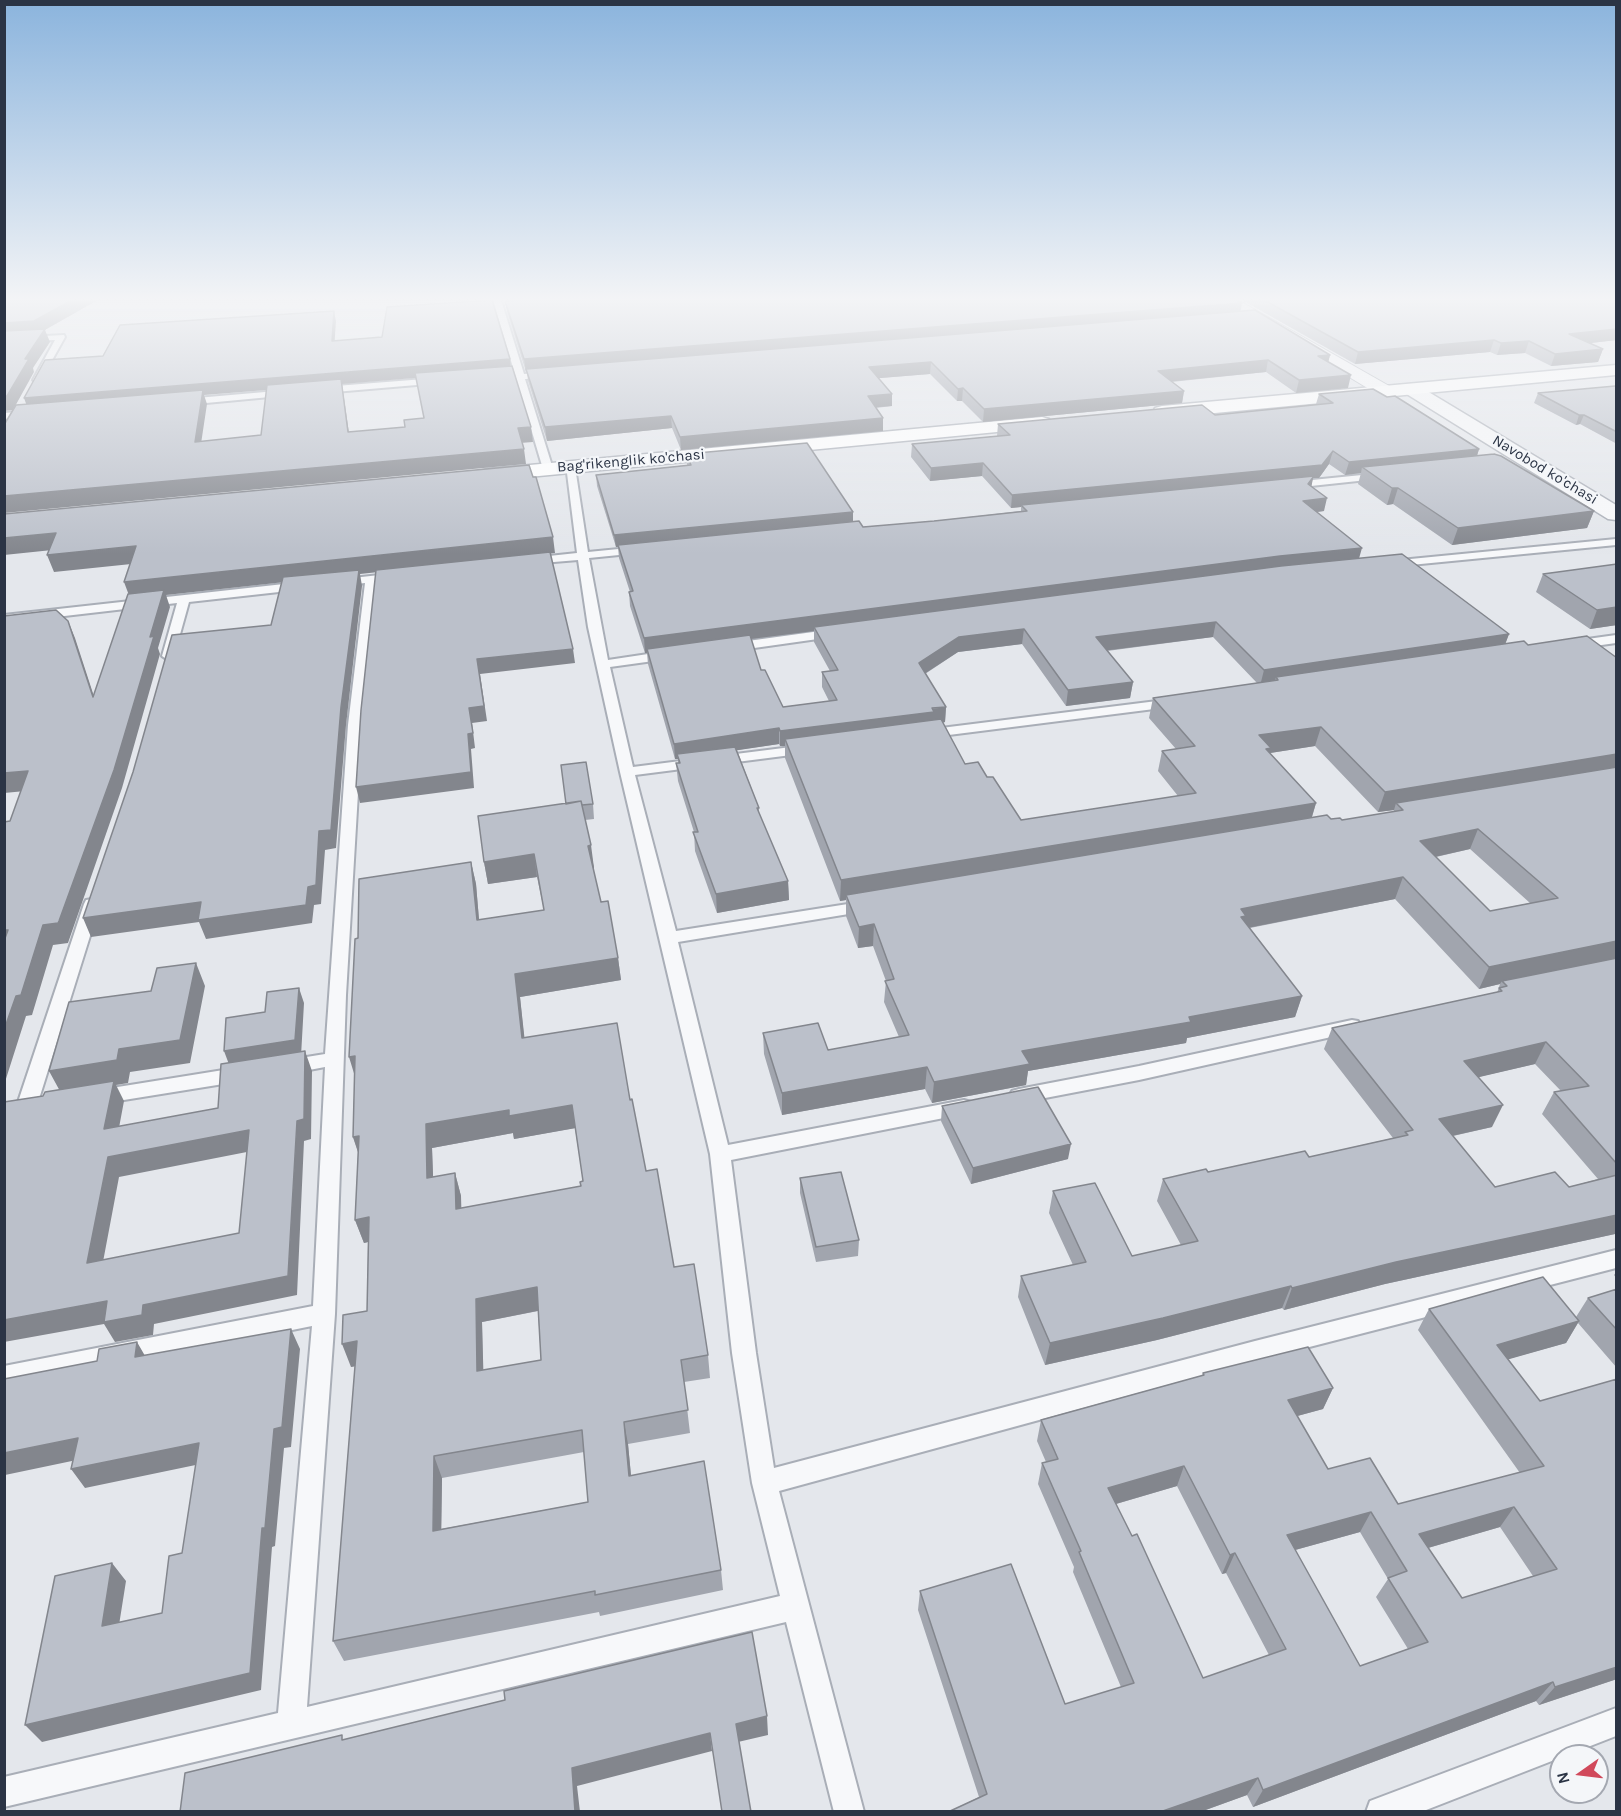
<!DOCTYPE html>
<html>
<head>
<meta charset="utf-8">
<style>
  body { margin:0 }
  #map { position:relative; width:1621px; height:1816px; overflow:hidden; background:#e4e7ec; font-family:Karla,sans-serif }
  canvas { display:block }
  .frame { position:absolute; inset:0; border:6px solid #2b3445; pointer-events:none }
  .north { position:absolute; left:1549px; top:1744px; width:60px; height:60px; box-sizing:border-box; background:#f4f6f9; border:2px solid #a4a8b1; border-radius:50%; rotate:256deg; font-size:16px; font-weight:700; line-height:24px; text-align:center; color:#2b3445 }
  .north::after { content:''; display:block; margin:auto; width:21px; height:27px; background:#d1495b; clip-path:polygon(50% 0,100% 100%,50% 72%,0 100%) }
</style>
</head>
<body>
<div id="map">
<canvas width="1621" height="1816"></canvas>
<div class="frame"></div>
<div class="north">N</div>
</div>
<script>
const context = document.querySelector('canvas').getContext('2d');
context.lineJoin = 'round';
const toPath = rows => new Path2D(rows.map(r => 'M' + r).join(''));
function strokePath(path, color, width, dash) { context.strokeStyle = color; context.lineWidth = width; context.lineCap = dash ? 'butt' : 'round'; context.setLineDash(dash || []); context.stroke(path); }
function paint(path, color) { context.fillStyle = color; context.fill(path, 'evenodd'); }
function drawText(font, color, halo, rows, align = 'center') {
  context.font = font + ' Karla,sans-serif'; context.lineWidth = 4.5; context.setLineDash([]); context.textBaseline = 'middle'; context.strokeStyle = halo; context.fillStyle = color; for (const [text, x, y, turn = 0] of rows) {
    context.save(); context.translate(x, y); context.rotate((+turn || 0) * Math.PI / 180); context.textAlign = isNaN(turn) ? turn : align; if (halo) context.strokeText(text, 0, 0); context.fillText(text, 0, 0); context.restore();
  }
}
const service = toPath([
  [493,300,501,300,524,374,549,372,553,375,549,378,525,379,553,469,552,471,543,469,493,300],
  [64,335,65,337,41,380,37,383,33,380,55,340,4,342,4,338,64,335],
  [437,378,440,379,440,383,323,393,319,390,323,387,437,378],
  [288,390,292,393,291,395,185,405,180,402,185,399,288,390],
  [31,411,34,412,34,416,4,419,4,413,31,411],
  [566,465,575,467,588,552,639,547,645,550,639,553,589,558,608,660,668,651,674,655,668,659,610,667,633,767,807,745,814,749,807,753,635,775,676,931,867,901,873,902,875,906,873,910,867,911,678,942,728,1145,964,1100,971,1102,974,1107,971,1112,964,1114,731,1160,756,1353,774,1468,1255,1341,1616,1250,1616,1268,1255,1361,779,1491,864,1812,834,1812,786,1622,4,1807,4,1777,278,1713,312,1326,4,1388,4,1366,313,1306,325,1067,288,1074,281,1072,279,1067,281,1062,288,1060,325,1054,348,725,365,583,339,586,333,582,335,580,397,573,403,576,397,579,377,582,362,725,346,995,335,1314,307,1707,780,1596,752,1483,732,1353,710,1154,620,772,588,627,578,560,530,564,524,561,530,558,577,553,566,465],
  [1382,473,1387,476,1386,478,1292,488,1287,485,1292,482,1382,473],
  [1616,539,1616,545,1390,567,1384,564,1390,561,1616,539],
  [302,582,308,586,306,589,189,602,174,656,168,660,162,656,177,603,4,623,4,615,302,582],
  [835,629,839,630,841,633,839,636,733,651,727,647,733,643,835,629],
  [1616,635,1616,643,1573,649,1567,645,1573,641,1616,635],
  [1173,699,1180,703,1178,706,925,738,918,734,925,730,1173,699],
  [92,899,98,900,100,904,39,1099,45,1101,48,1106,45,1111,38,1113,26,1115,19,1113,16,1108,84,904,86,900,92,899],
  [1352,1020,1358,1021,1361,1026,1358,1031,1139,1080,1019,1103,1012,1101,1009,1096,1012,1091,1019,1089,1139,1066,1352,1020],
  [242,1067,249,1069,251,1074,249,1079,242,1081,99,1104,92,1102,89,1097,92,1092,99,1090,242,1067],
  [1616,1708,1616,1736,1421,1812,1366,1812,1370,1801,1616,1708]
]);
const minor = toPath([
  [1221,300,1238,300,1391,387,1394,391,1391,395,1385,396,1379,395,1221,300]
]);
const tertiary = toPath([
  [1411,384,1417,385,1616,505,1616,520,1608,519,1405,393,1402,389,1405,385,1411,384]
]);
const secondary = toPath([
  [1616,365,1616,375,1162,418,1155,416,1153,412,1155,408,1162,406,1616,365],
  [1042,417,1049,419,1051,423,1049,427,487,481,480,479,477,475,480,471,487,469,1042,417]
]);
strokePath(service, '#a9aeb7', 4);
strokePath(minor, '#a9aeb7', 2);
strokePath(tertiary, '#a9aeb7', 3);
strokePath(secondary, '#a9aeb7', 3);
paint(service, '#f7f8fa');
paint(minor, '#f7f8fa');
paint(tertiary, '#f7f8fa');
paint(secondary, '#fff');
paint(toPath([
  [1242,300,1617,300,1617,340,1590,343,1603,349,1598,362,1551,366,1525,353,1497,355,1490,352,1355,364],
  [505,301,1240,311,1330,355,1328,362,1348,388,1296,393,1266,372,1172,382,1184,391,1182,403,983,422,962,401,957,401,930,374,879,378,892,406,876,408,883,418,883,431,681,450,672,428,547,441,528,381,527,372,526,372,507,312],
  [1617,386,1617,444,1580,424,1576,425,1534,403,1538,393],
  [1319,394,1479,449,1477,456,1594,511,1587,528,1452,545,1393,504,1387,505,1358,484,1361,473,1345,475,1329,464,1319,478,1313,478,1311,486,1324,511,1317,512,1359,558,1509,634,1505,644,1528,645,1617,658,1617,1238,1615,1234,1385,1284,1284,1310,1282,1308,1157,1340,1045,1365,1018,1297,1021,1276,1073,1265,1049,1213,1053,1191,1132,1256,1181,1245,1157,1201,1163,1179,1309,1157,1393,1138,1324,1049,1332,1028,1497,993,1500,984,1479,989,1395,899,1250,928,1302,996,1295,1017,1187,1038,1186,1043,1028,1071,1026,1085,932,1103,925,1089,782,1115,764,1054,763,1033,828,1050,899,1037,884,1002,886,981,873,946,858,948,846,916,846,900,840,901,785,758,785,746,780,746,779,744,737,750,759,808,759,814,788,881,789,900,717,913,695,851,694,832,678,781,676,763,678,763,678,759,675,759,648,664,647,653,645,653,630,606,629,592,630,592,619,558,618,547,616,547,597,486,596,475,687,465,686,454,853,521,863,527,934,521,1021,511,1021,507,1011,508,982,476,930,481,911,457,912,444,997,436,998,424,1215,415,1316,404],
  [814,631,814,642,830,671,822,672,822,687,829,701,783,707,761,670,751,639],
  [1213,637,1257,683,1153,698,1149,718,1176,749,1162,751,1158,771,1178,796,1021,820,987,777,965,764,943,723,945,722,946,707,925,674,958,652,1022,644,1066,706,1130,698,1133,682,1107,651],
  [1315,746,1378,812,1394,810,1393,812,1342,820,1312,817,1316,803,1270,753],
  [1470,849,1530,903,1490,911,1436,857],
  [1535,1064,1561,1091,1554,1092,1542,1114,1598,1179,1569,1187,1495,1187,1453,1136,1492,1127,1478,1077],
  [1617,564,1617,625,1590,629,1536,592,1543,574],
  [593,804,594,819,585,820,594,868,593,868,601,902,618,958,621,980,520,997,524,1037,630,1100,646,1171,674,1267,708,1355,710,1378,684,1382,690,1433,628,1444,631,1475,721,1570,723,1590,600,1616,599,1612,344,1661,333,1641,355,1366,351,1367,367,1311,368,1242,364,1243,355,1220,358,1152,353,1137,358,938,471,862,476,884,479,920,544,910,537,877,488,884,484,862,478,816],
  [575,1128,583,1181,581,1186,461,1208,461,1196,455,1173,433,1177,432,1148,513,1133,514,1139],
  [538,1311,541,1360,483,1370,482,1322],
  [584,1452,588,1502,441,1529,442,1478],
  [942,1106,1068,1159,971,1184,941,1121],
  [800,1178,859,1240,858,1256,816,1262,800,1193],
  [1617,1271,1617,1279,1614,1275],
  [1617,1289,1617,1368,1578,1323,1566,1343,1508,1359,1540,1401,1617,1379,1617,1679,1539,1705,1536,1701,1253,1807,1247,1795,1200,1812,948,1812,979,1797,918,1610,920,1591,1065,1704,1121,1687,1073,1572,1074,1567,1038,1484,1042,1463,1046,1462,1037,1441,1041,1420,1202,1376,1203,1373,1333,1388,1323,1409,1297,1416,1328,1469,1398,1504,1520,1473,1418,1330,1429,1309,1576,1317,1588,1298],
  [1177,1486,1222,1574,1226,1573,1269,1655,1203,1678,1116,1504],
  [1500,1527,1533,1576,1462,1598,1428,1548],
  [1360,1532,1388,1579,1376,1597,1408,1649,1360,1666,1295,1550]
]), '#a1a5ae');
paint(toPath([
  [72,300,98,300,45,330,50,342,33,368,34,372,13,410,4,411,4,396,25,359,4,336,4,323],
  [1242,303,1240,314,526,369,527,372,526,372,524,359],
  [334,311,336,321,334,351,332,341],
  [1617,329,1617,340,1565,346,1569,334],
  [1494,340,1490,352,1355,364,1358,352],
  [1529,341,1525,353,1497,355,1501,343],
  [1603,349,1598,362,1551,366,1555,354],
  [1330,355,1327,367,1318,356],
  [510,359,511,370,342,384,351,447,348,432,341,384,204,395,207,404,199,457,28,409,24,398],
  [1268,360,1266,372,1156,383,1158,371],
  [931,362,930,374,869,379,869,367],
  [1351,375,1348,388,1296,393,1299,380],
  [963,388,962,401,957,401,958,389],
  [1184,391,1182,403,983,422,984,409],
  [892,394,892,406,867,408,868,396],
  [1579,415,1584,415,1580,424,1576,425],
  [671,416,672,428,547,441,545,427],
  [883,418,883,431,681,450,680,437],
  [531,427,533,442,520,443,518,428],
  [524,449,526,464,4,513,4,496],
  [1479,449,1475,462,1362,467,1361,473,1345,475,1349,462],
  [1333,451,1329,464,1319,478,1313,478,1311,489,1021,505,1021,507,1011,508,1012,495],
  [983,463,982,476,930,481,931,468],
  [1392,488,1398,488,1393,504,1387,505],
  [1327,498,1324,511,1300,514,1303,501],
  [1594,511,1587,528,1452,545,1458,528],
  [853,512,853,524,616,547,614,535],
  [56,533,62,549,4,555,4,538],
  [553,537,555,553,360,574,362,586,346,725,336,848,325,850,321,904,314,905,312,923,206,939,199,922,91,937,83,918,308,887,319,831,341,707,358,574,166,595,170,607,158,648,160,654,122,788,69,940,68,943,53,945,32,1015,26,1016,4,1085,4,1030,130,598,124,582],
  [136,546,141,563,54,572,47,555],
  [1362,548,1358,562,814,627,814,631,648,652,647,649,647,653,645,653,644,638,1280,556],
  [1617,607,1617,625,1590,629,1597,610],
  [68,621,75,638,100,715,93,697],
  [1216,622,1213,637,1094,652,1096,637],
  [1024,629,1022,644,958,652,918,678,919,663,959,637],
  [1509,634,1503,650,1278,680,1276,677,1274,684,1260,686,1264,670],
  [573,649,575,663,480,674,487,721,472,723,475,748,471,749,474,788,360,803,356,787,468,734,469,708,477,659],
  [1133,682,1130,698,1066,706,1068,690],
  [946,707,945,722,785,739,785,746,780,746,780,731],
  [1321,727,1315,746,1270,753,1266,768,1259,735],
  [779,728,779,744,679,759,677,754,678,759,675,759,674,744],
  [1617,754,1617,771,1396,803,1394,810,1378,812,1385,792],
  [28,771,36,790,4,793,4,773],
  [1316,803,1310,823,846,895,846,900,840,901,841,880],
  [1478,829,1470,849,1412,862,1420,841],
  [591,845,594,868,591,868,588,846],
  [534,854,537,877,488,884,484,862],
  [471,862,476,884,481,943,477,920],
  [1403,877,1395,899,1242,929,1241,909],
  [788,881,789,900,717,913,716,894],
  [874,924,873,946,858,948,859,927],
  [4,930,8,930,4,952],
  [1617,941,1617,959,1502,981,1500,984,1479,989,1489,967],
  [618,958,621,980,520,997,527,1061,522,1038,515,974],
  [196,963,205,986,190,1063,130,1072,128,1083,116,1085,124,1101,115,1149,61,1093,49,1071,119,1049],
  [299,988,304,1003,301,1056,230,1067,224,1051],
  [1302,996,1295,1017,1187,1038,1186,1043,1028,1071,1026,1085,932,1103,934,1082,1022,1051,1189,1017],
  [1546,1042,1535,1064,1454,1083,1464,1061],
  [305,1051,312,1071,311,1139,304,1141,297,1295,154,1324,153,1335,115,1342,104,1324,4,1342,4,1320,107,1301,143,1305,288,1276,297,1121],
  [355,1056,356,1080,349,1057],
  [927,1067,925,1089,782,1115,782,1093],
  [572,1105,576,1128,514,1139,513,1133,432,1148,434,1201,427,1178,426,1124,509,1110],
  [1503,1105,1492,1127,1429,1141,1439,1119],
  [249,1130,257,1150,119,1177,99,1283,87,1263,108,1157],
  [359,1136,361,1161,353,1137],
  [1071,1144,1068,1159,971,1184,973,1168],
  [455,1173,461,1196,462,1232,456,1209],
  [1617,1215,1617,1232,1615,1234,1385,1284,1284,1310,1292,1288,1396,1262],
  [369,1217,376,1240,364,1243,355,1220],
  [1291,1286,1282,1308,1157,1340,1045,1365,1050,1343],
  [537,1287,542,1310,482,1322,484,1394,477,1371,476,1299],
  [1579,1321,1566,1343,1485,1366,1497,1345],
  [291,1329,300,1349,291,1447,284,1448,275,1546,272,1547,261,1690,42,1742,25,1725,250,1673,262,1528,274,1429],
  [357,1341,366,1364,351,1367,342,1344],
  [137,1342,148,1361,135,1357],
  [1333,1388,1323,1409,1279,1421,1288,1400],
  [624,1422,628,1444,633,1497,629,1476],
  [78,1438,91,1457,5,1475,4,1478,4,1453],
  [199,1443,210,1462,85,1488,71,1469],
  [434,1456,442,1478,441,1552,433,1531],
  [1184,1466,1177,1486,1102,1508,1108,1488],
  [1514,1507,1500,1527,1407,1554,1419,1534],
  [1371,1512,1360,1532,1277,1555,1287,1535],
  [1235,1553,1226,1573,1222,1574,1230,1555],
  [112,1563,126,1581,116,1644,102,1626],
  [1617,1667,1617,1679,1539,1705,1555,1687],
  [1553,1682,1536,1701,1253,1807,1263,1790],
  [767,1716,768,1735,738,1742,736,1724],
  [710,1733,712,1751,577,1786,580,1812,575,1812,572,1768],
  [1258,1778,1247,1795,1200,1812,1160,1812]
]), '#83868d');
const building = toPath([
  [4,300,72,300,34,321,4,323,4,300],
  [492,300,510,359,24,398,45,360,103,356,120,325,334,311,332,341,382,337,387,307,492,300],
  [517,300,1237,300,1242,303,524,359,505,301,517,300],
  [1264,300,1617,300,1617,329,1569,334,1603,349,1555,354,1529,341,1501,343,1494,340,1358,352,1264,300],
  [1255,310,1330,355,1318,356,1351,375,1299,380,1268,360,1158,371,1184,391,984,409,963,388,958,389,931,362,869,367,892,394,868,396,883,418,680,437,671,416,545,427,526,369,1255,310],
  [45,329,25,359,29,359,7,396,4,396,4,331,45,329],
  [512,366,531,427,518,428,524,449,4,496,4,425,16,405,203,390,195,442,261,435,267,385,341,379,348,432,405,427,404,420,424,418,415,373,512,366],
  [1615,386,1617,386,1617,432,1584,415,1579,415,1538,393,1615,386],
  [1373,389,1387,397,1395,396,1479,449,1349,462,1333,451,1322,465,1012,495,983,463,931,468,912,444,1010,435,998,424,1202,405,1215,415,1333,403,1319,394,1373,389],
  [807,443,853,512,614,535,596,475,691,465,686,454,807,443],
  [1494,454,1501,456,1594,511,1458,528,1398,488,1392,488,1362,467,1494,454],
  [529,465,533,477,536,477,553,537,124,582,136,546,47,555,56,533,4,538,4,514,529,465],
  [1314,476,1308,484,1327,498,1303,501,1362,548,1280,556,644,638,629,592,633,591,618,545,859,521,863,527,934,521,1027,511,1021,505,1314,476],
  [550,552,573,649,477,659,484,706,469,708,473,733,468,734,471,772,356,787,361,710,376,570,550,552],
  [1402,554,1509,634,1264,670,1216,622,1096,637,1133,682,1068,690,1024,629,959,637,919,663,946,707,932,708,934,712,780,731,779,728,674,744,647,649,750,635,761,670,765,670,783,707,837,700,822,672,838,670,814,627,1281,566,1402,554],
  [1617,564,1617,607,1597,610,1543,574,1617,564],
  [359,570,341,707,331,830,319,831,316,885,308,887,306,905,198,920,201,902,83,918,133,772,172,635,271,625,283,577,359,570],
  [164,590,150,637,154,636,114,770,59,921,58,923,43,925,21,995,16,996,4,1030,4,941,8,930,4,930,4,822,10,821,28,771,4,773,4,616,56,610,68,621,93,697,128,594,164,590],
  [1587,636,1617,658,1617,754,1385,792,1321,727,1259,735,1271,748,1266,749,1316,803,841,880,785,739,941,719,965,764,978,762,987,777,993,777,1021,820,1196,793,1162,751,1195,746,1153,698,1278,680,1276,677,1524,641,1528,645,1587,636],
  [735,747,759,808,757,808,788,881,716,894,693,832,698,832,676,763,680,763,677,754,735,747],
  [586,762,593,804,582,805,581,801,566,804,561,765,586,762],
  [1617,767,1617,941,1489,967,1403,877,1241,909,1246,916,1241,917,1302,996,1189,1017,1191,1022,1022,1051,1030,1064,934,1082,927,1067,782,1093,763,1033,818,1023,828,1050,909,1035,885,981,894,979,874,924,859,927,846,895,1327,815,1331,819,1340,818,1342,820,1403,810,1396,803,1617,767],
  [1478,829,1558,898,1490,911,1420,841,1478,829],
  [581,801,591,845,588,846,601,902,608,901,618,958,515,974,522,1038,617,1023,630,1100,632,1099,646,1171,657,1169,674,1267,694,1264,708,1355,681,1360,688,1410,624,1422,629,1476,704,1461,721,1570,595,1595,595,1591,333,1641,357,1341,342,1344,343,1315,367,1311,369,1217,355,1220,359,1136,353,1137,355,1056,349,1057,355,939,358,938,359,879,471,862,477,920,544,910,534,854,484,862,478,816,581,801],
  [572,1105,583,1181,580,1182,581,1186,456,1209,455,1173,427,1178,426,1124,509,1110,509,1116,572,1105],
  [537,1287,541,1360,477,1371,476,1299,537,1287],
  [582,1430,588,1502,433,1531,434,1456,582,1430],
  [1617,958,1617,1164,1554,1092,1589,1086,1546,1042,1464,1061,1503,1105,1439,1119,1495,1187,1555,1172,1569,1187,1617,1175,1617,1215,1396,1262,1292,1288,1291,1286,1163,1318,1050,1343,1021,1276,1086,1262,1053,1191,1095,1183,1132,1256,1198,1241,1163,1179,1206,1169,1208,1172,1305,1151,1309,1157,1408,1135,1405,1132,1413,1130,1332,1028,1502,991,1499,988,1507,986,1502,981,1617,958],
  [196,963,180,1040,119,1049,117,1060,49,1071,69,1002,151,991,157,968,196,963],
  [299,988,295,1040,224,1051,226,1018,265,1012,267,992,299,988],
  [305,1051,304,1119,297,1121,288,1276,143,1305,142,1315,104,1322,107,1301,4,1320,4,1102,43,1096,45,1092,114,1081,104,1129,218,1108,221,1064,305,1051],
  [249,1130,239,1233,87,1263,108,1157,249,1130],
  [1038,1087,1071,1144,973,1168,942,1106,1038,1087],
  [841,1172,859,1240,816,1247,800,1178,841,1172],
  [1543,1277,1579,1321,1497,1345,1540,1401,1617,1379,1617,1667,1555,1687,1553,1682,1263,1790,1258,1778,1160,1812,948,1812,987,1794,920,1591,1011,1564,1065,1704,1134,1683,1079,1552,1081,1551,1042,1463,1058,1459,1041,1420,1204,1375,1203,1373,1308,1347,1333,1388,1288,1400,1328,1469,1370,1458,1398,1504,1544,1466,1429,1309,1543,1277],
  [1184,1466,1230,1555,1235,1553,1286,1649,1203,1678,1137,1534,1132,1536,1108,1488,1184,1466],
  [1514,1507,1557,1569,1462,1598,1419,1534,1514,1507],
  [1371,1512,1407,1571,1388,1578,1428,1642,1360,1666,1287,1535,1371,1512],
  [1617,1289,1617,1330,1588,1298,1617,1289],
  [291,1329,282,1427,274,1429,265,1528,262,1528,250,1673,25,1725,55,1576,112,1563,102,1626,162,1613,169,1556,182,1553,199,1443,71,1469,78,1438,4,1453,4,1379,97,1361,99,1349,137,1342,135,1357,291,1329],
  [752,1632,767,1716,736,1724,751,1812,722,1812,710,1733,572,1768,575,1812,180,1812,185,1773,342,1735,342,1740,505,1700,504,1691,752,1632]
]);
paint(building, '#bbc0ca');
strokePath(building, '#83868d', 1.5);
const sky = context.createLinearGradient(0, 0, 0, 554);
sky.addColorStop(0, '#8bb4dd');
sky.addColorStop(0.54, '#f3f4f6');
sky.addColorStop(1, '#f3f4f600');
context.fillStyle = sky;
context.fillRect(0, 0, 1621, 554);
drawText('15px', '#2b3445', '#f4f6f9', [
  ["Bag'rikenglik ko'chasi",631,461,-5],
  ["Navobod ko'chasi",1545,470,31]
]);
</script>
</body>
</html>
